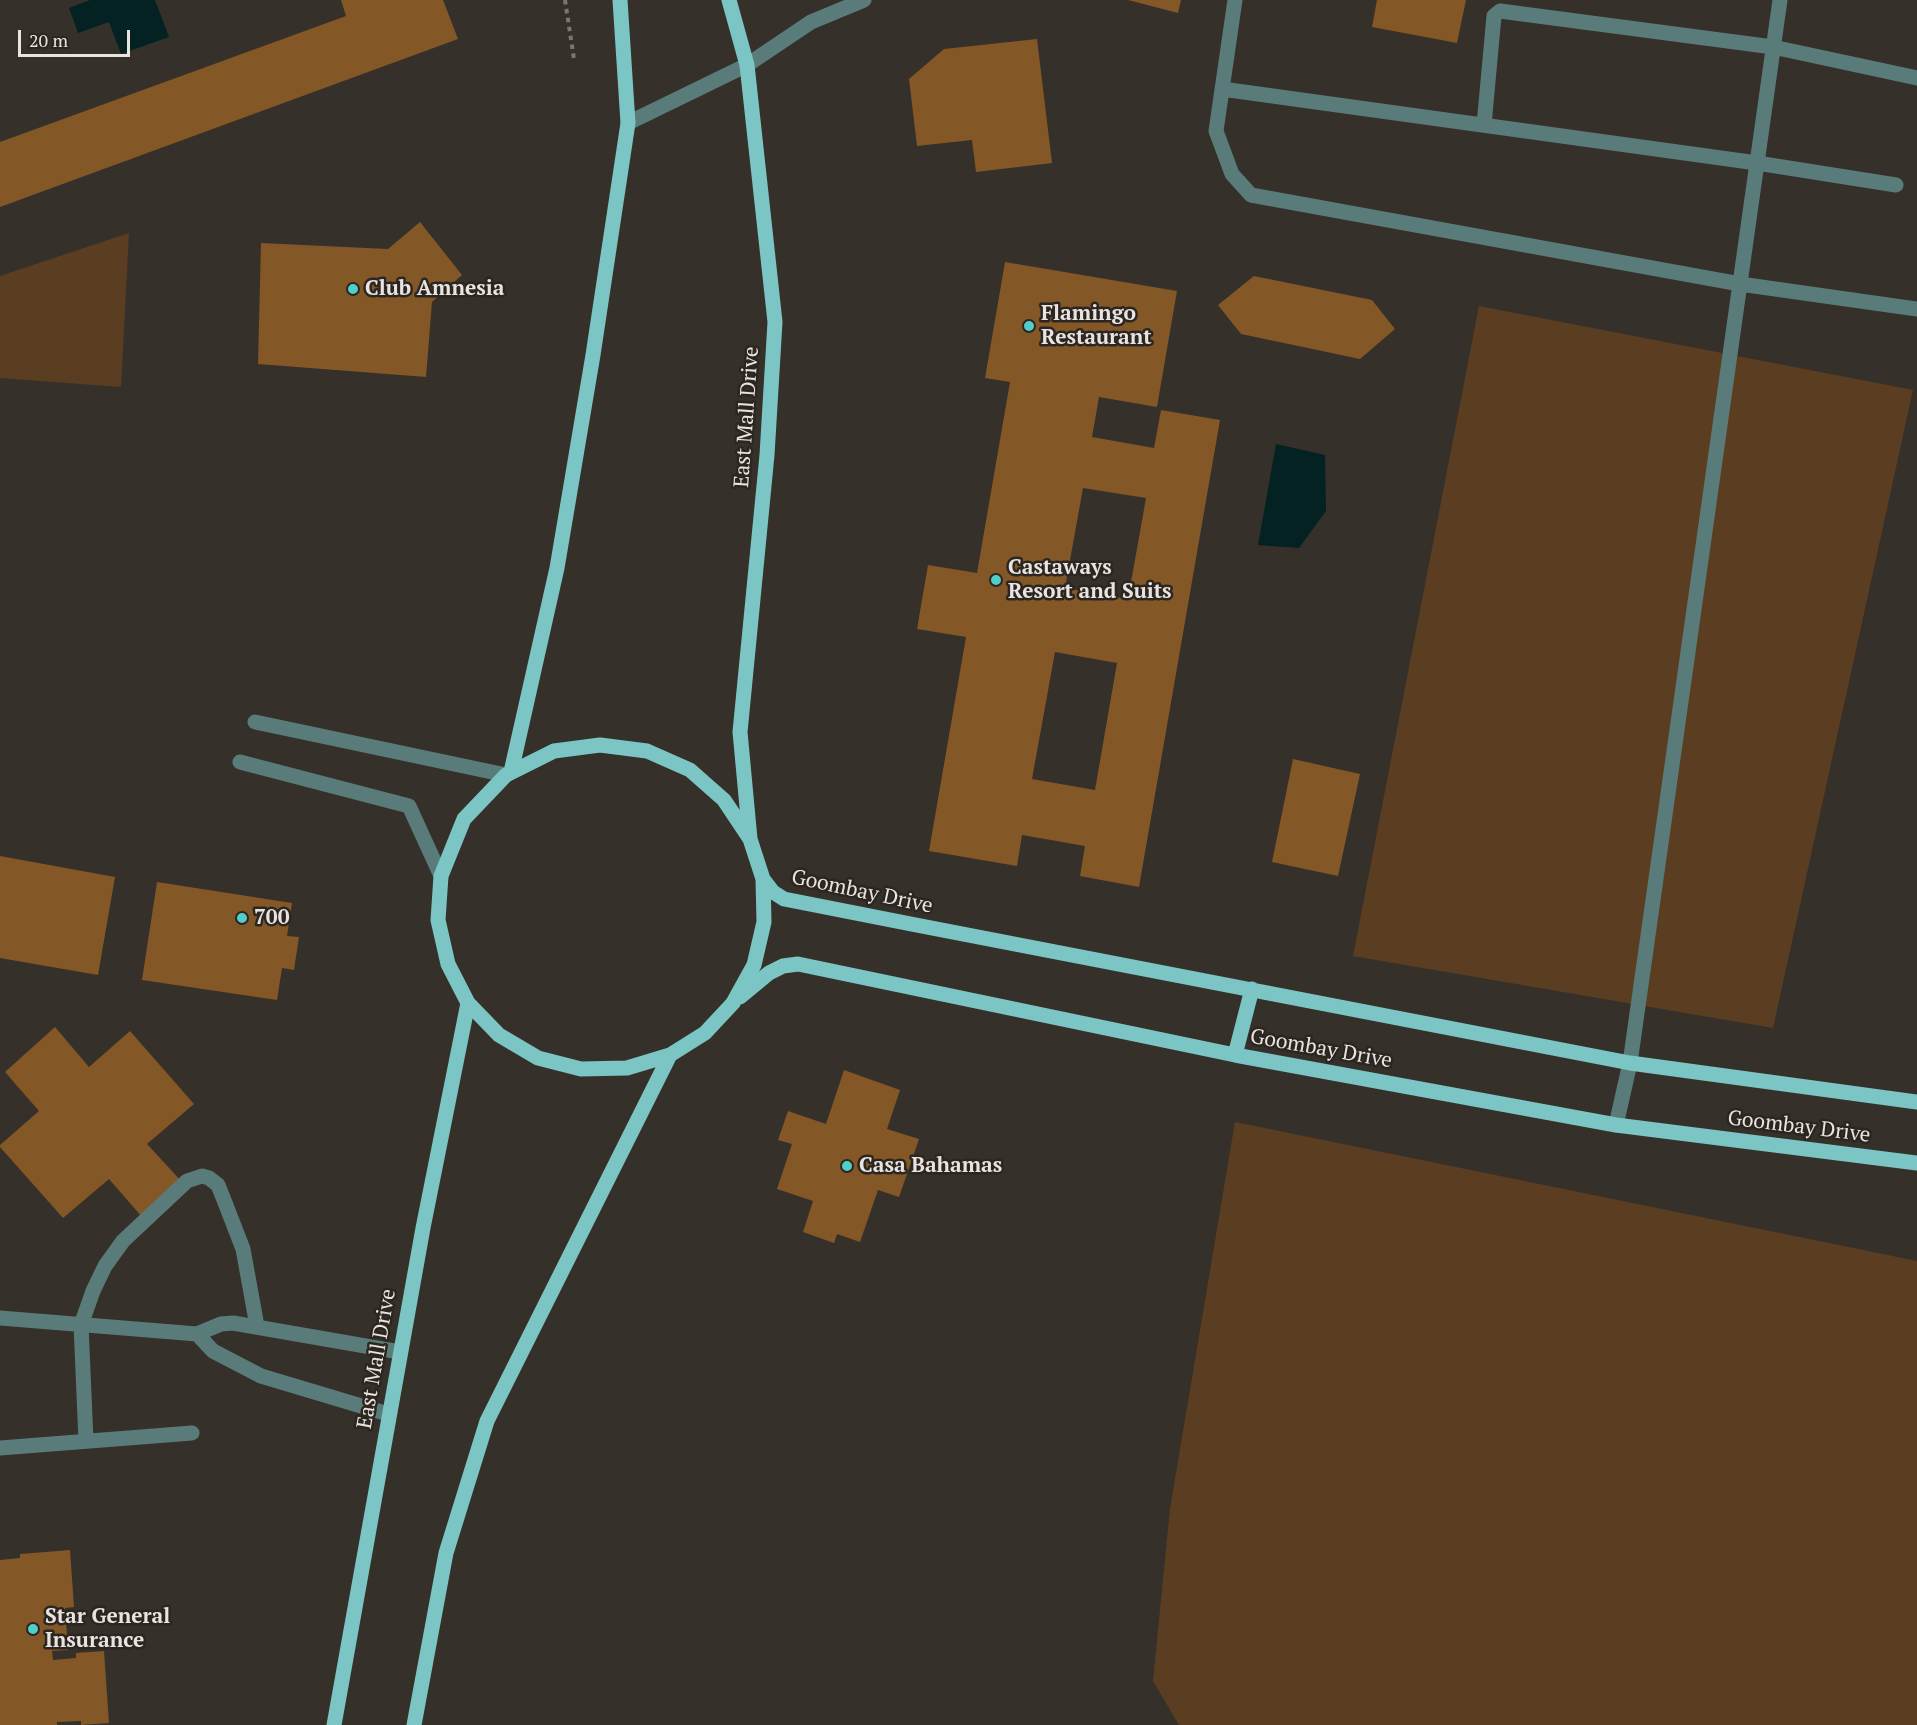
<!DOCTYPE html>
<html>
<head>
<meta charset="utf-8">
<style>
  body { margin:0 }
  #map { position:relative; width:1917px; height:1725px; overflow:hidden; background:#36302a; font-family:"PT Serif",serif }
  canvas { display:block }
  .scale { position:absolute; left:18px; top:30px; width:112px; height:27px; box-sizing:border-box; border:3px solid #e9e4e1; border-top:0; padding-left:8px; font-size:18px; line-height:21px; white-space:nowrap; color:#e9e4e1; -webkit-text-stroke:4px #2c2620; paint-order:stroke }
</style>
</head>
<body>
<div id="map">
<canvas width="1917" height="1725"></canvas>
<div class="scale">20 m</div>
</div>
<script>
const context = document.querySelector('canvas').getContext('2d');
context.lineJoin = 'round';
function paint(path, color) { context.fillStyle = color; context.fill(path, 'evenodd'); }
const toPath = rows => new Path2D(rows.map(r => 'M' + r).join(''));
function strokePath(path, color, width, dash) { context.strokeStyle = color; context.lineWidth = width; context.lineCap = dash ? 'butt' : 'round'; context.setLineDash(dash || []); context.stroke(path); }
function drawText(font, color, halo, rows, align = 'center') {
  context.font = font + ' "PT Serif",serif'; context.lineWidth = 5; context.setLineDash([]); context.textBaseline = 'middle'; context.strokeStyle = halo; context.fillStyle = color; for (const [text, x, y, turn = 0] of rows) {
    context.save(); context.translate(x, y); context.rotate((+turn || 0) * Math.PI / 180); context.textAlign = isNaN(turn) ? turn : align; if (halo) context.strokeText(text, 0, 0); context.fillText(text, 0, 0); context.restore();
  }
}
paint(toPath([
  [129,233,121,387,0,378,0,276],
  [1479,306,1913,390,1773,1028,1353,956],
  [1235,1122,1917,1261,1917,1725,1179,1725,1153,1681,1170,1509]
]), '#5b3e21');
paint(toPath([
  [90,0,155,0,169,37,121,54,109,22,78,33,69,8],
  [1276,444,1325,455,1326,511,1299,548,1258,545]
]), '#042221');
paint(toPath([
  [341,0,443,0,458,39,0,207,0,142,346,16],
  [1128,0,1181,0,1178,13],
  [1377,0,1466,0,1457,43,1372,27],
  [1037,39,1052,163,976,172,972,140,917,146,909,79,944,49],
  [420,222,462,275,432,302,426,377,258,364,261,243,388,249],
  [1005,262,1177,291,1157,407,1099,397,1092,437,1154,448,1161,410,1220,420,1139,887,1080,876,1085,846,1022,835,1017,866,929,851,966,637,917,629,928,565,977,573,1010,382,985,378],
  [1083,488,1146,498,1128,599,1065,588],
  [1055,652,1117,663,1095,790,1032,779],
  [1254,276,1372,300,1395,329,1360,359,1241,334,1218,305],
  [1293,759,1360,774,1338,876,1272,862],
  [0,856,115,877,98,975,0,958],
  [157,882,292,903,287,936,299,937,294,970,282,968,277,1000,142,980],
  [55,1027,89,1067,130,1031,194,1104,147,1144,182,1182,142,1217,109,1179,63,1218,0,1147,0,1145,39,1111,5,1072],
  [844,1070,900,1090,887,1129,919,1139,899,1197,878,1190,860,1242,837,1234,834,1243,803,1232,813,1201,777,1189,792,1144,778,1140,788,1111,826,1124],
  [70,1550,74,1607,65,1608,68,1650,52,1651,53,1660,76,1658,76,1653,104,1651,109,1723,81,1725,81,1721,57,1722,57,1725,0,1725,0,1560,20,1558,20,1554]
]), '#845726');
strokePath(toPath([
  [565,0,574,59]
]), '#7b7671', 4, [4.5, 4.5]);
strokePath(toPath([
  [1235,0,1216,131,1232,174,1251,195,1740,284,1917,309],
  [1222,89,1757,163,1896,185],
  [628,123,747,65,811,22,864,0],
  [1484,125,1494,16,1500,11,1773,47,1917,78],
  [255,722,506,775],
  [240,762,409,806,441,876],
  [1616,1125,1630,1063,1780,0],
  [0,1318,197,1334,221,1324,233,1323,400,1352],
  [197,1334,213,1351,261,1376,388,1414],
  [86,1441,81,1325,93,1291,105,1266,123,1241,187,1181,202,1176,209,1178,218,1185,224,1200,243,1249,257,1326],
  [0,1448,192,1433]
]), '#597c7a', 15);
strokePath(toPath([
  [729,0,747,65,775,322,767,455,740,732,750,839,763,879,764,922,754,965,733,1003,705,1033,670,1055,627,1068,581,1069,538,1058,499,1035,468,1003,448,964,438,920,441,876,464,819,506,775,554,751,600,745,647,751,690,770,724,800,750,839],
  [511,772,557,568,593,355,628,123,620,0],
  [763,879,773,892,784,899,911,924,1630,1063,1917,1102],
  [740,997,769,973,783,966,798,964,1235,1055,1616,1125,1917,1163],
  [1235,1055,1252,989],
  [334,1725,423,1228,468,1003],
  [414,1725,446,1553,487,1421,670,1055]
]), '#7bc6c4', 15);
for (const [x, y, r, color] of [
  [353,289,6,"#53cdca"],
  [1029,326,6,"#53cdca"],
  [996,580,6,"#53cdca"],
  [242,918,6,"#53cdca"],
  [847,1166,6,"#53cdca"],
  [33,1629,6,"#53cdca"]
]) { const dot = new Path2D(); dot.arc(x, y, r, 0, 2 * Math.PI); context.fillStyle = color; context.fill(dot); strokePath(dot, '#2c2620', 2); }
drawText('bold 21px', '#e9e4e1', '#2c2620', [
  ["Club Amnesia",365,289],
  ["Flamingo",1041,314],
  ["Restaurant",1041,338],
  ["Castaways",1008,568],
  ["Resort and Suits",1008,592],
  ["700",254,918],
  ["Casa Bahamas",859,1166],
  ["Star General",45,1617],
  ["Insurance",45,1641]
], 'left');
drawText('21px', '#e9e4e1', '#2c2620', [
  ["East Mall Drive",747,417,-86],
  ["Goombay Drive",862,892,12],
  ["Goombay Drive",1321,1049,10],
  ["Goombay Drive",1799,1127,7],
  ["East Mall Drive",377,1359,-80]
]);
</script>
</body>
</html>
